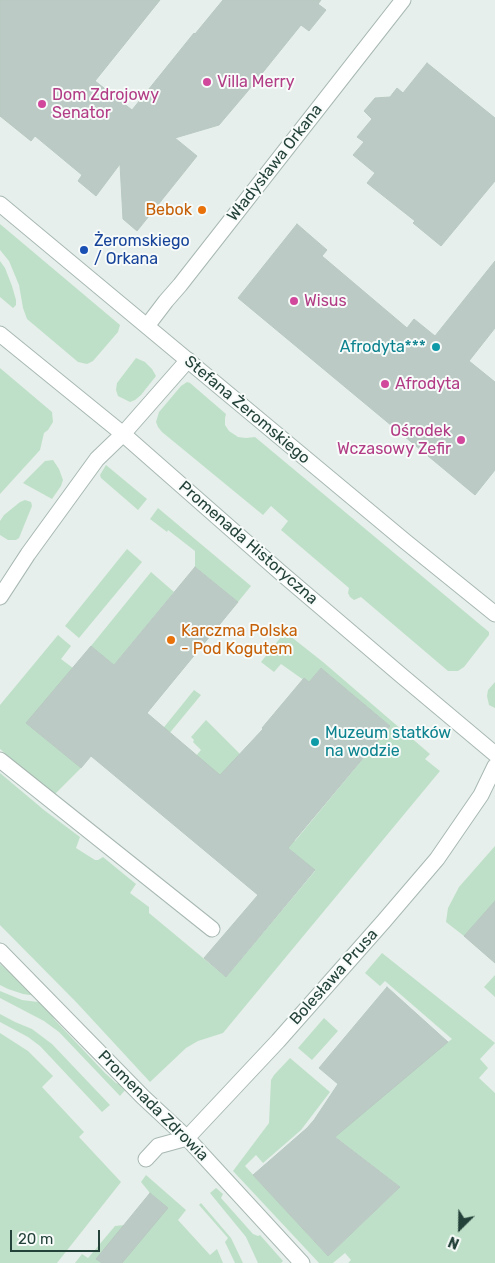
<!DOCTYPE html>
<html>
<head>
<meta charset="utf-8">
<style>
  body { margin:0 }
  #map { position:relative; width:495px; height:1263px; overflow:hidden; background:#e6efeb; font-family:Rubik,sans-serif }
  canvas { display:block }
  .north { position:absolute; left:435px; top:1203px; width:50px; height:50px; -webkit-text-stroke:4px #f7fbf9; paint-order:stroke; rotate:203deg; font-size:14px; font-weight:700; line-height:20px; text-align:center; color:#24423a }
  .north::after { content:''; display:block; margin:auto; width:18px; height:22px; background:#24423a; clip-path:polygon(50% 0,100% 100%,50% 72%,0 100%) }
  .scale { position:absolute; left:10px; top:1230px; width:90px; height:22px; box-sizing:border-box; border:2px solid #24423a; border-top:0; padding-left:6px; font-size:15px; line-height:18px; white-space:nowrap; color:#24423a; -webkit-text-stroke:4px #f7fbf9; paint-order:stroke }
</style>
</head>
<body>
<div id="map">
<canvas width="495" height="1263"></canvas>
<div class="north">N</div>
<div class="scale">20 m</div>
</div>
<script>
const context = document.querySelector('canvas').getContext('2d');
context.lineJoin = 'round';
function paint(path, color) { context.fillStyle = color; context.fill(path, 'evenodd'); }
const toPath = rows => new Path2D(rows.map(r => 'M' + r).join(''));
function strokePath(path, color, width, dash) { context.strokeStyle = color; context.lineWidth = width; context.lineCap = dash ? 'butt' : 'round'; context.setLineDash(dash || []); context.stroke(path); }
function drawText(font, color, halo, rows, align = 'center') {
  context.font = font + ' Rubik,sans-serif'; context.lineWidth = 4; context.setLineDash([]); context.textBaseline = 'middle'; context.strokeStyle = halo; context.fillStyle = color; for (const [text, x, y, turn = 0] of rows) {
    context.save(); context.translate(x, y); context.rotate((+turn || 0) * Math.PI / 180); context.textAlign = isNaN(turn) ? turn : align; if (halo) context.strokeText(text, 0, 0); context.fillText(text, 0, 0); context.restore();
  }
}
paint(toPath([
  [0,224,120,325,118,332,93,361,87,364,78,362,27,319,23,308,19,285,9,261,0,250],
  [0,261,5,268,12,286,16,300,16,305,13,308,0,297],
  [136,358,145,362,152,369,156,376,141,395,135,400,130,402,118,396,116,390,117,383],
  [0,368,52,412,53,422,48,430,44,433,40,450,0,494],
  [187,382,190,383,226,414,225,418,225,425,229,431,238,437,246,438,255,437,489,632,489,635,485,640,464,667,458,671,448,671,361,597,354,600,350,597,348,593,349,588,281,530,288,521,271,506,263,515,162,432,158,427,156,422,159,412,181,386],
  [53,460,59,469,63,480,61,486,52,499,23,483,45,461],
  [106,465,147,499,138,510,101,478,100,475],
  [25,500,31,502,32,506,19,538,16,540,8,540,0,535,0,521,4,515,20,502],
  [158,508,251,586,238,602,195,567,195,551,168,530,167,532,150,519],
  [127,549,142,562,79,638,65,626],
  [151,572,174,592,114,665,91,646],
  [285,632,323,662,430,754,425,759,440,771,223,1033,198,1041,186,1048,150,1082,77,1003,0,925,0,773,44,810,80,837,76,848,95,860,98,860,103,857,136,884,130,893,149,907,149,913,226,977,315,871,274,836,280,830,295,841,390,726,321,668,309,682,303,678,302,680,305,681,281,664,274,672,261,662],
  [58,635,71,646,61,659,73,668,27,723,81,768,54,795,0,749,0,705],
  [495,682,495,708,489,705,487,696,488,690],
  [194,690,201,695,168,735,156,737],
  [206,720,240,754,225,783,195,757,201,750,193,742,194,740,191,737],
  [495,846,495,925,483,915,464,936,446,922,448,908,459,887],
  [382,953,495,1043,480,1059,488,1068,479,1078,495,1093,495,1263,348,1263,351,1260,345,1253,333,1263,319,1263,233,1171,269,1123,271,1080,274,1075,290,1058,330,1092,301,1130,293,1137,263,1163,256,1155,245,1166,328,1256,400,1187,325,1129,452,1039,385,981,380,986,365,973],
  [0,964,37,996,23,994,8,989,0,985],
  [495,975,495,997,484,987],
  [0,991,22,1000,38,1002,43,1002,53,1016,54,1019,105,1073,116,1083,123,1085,126,1089,120,1096,59,1032,44,1021,0,998],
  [0,1014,15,1022,32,1029,52,1044,110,1105,102,1112,40,1046,28,1037,0,1022],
  [324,1018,338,1031,312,1060,298,1048],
  [0,1033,28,1051,53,1076,42,1087,84,1132,79,1137,121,1182,57,1263,0,1263],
  [146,1175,186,1210,178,1220,210,1255,217,1249,223,1263,75,1263,82,1254,88,1258,115,1226,124,1225,167,1208,150,1193,141,1182],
  [216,1188,223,1194,221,1198,253,1234,258,1236,260,1235,283,1261,281,1263,258,1263,246,1237,210,1193],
  [201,1203,231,1238,243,1263,235,1263,225,1242,228,1238,199,1205]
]), '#bfe0c8');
const building = toPath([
  [0,0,160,0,95,81,132,110,194,33,195,34,223,0,321,0,318,4,326,10,309,31,301,25,247,92,219,125,175,138,197,156,137,231,123,219,120,164,96,196,78,181,82,175,35,136,31,141,0,116,0,0],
  [427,63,495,118,495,181,441,246,413,223,415,221,367,183,375,173,353,155,364,142,357,137,372,119,364,111,375,98,390,97,397,88,403,93,427,63],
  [297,224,327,250,322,256,407,328,414,319,435,336,495,261,495,328,469,361,495,382,495,470,475,495,238,298,297,224],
  [195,567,238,602,147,713,220,775,263,729,262,728,304,678,309,682,321,668,390,726,288,848,315,870,226,977,204,958,258,895,91,756,81,768,26,723,91,646,114,665,195,567],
  [495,901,495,963,464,936,495,901],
  [387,987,448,1042,335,1137,400,1187,328,1256,253,1175,307,1128,314,1120,338,1084,319,1068,387,987],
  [150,1193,168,1208,122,1263,102,1263,96,1259,150,1193]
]);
paint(building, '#bbcac4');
strokePath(building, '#b8c9c2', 1);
const lane = toPath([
  [0,597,28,554,97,459,123,434,188,360],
  [0,760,212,929]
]);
const street = toPath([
  [0,204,406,542,495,614],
  [147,326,166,301,180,285,403,0],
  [0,334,123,434,280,572,402,676,495,754],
  [0,951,143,1097,187,1138,302,1263],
  [146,1159,158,1146,187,1138,278,1041,384,921,437,859,481,795,495,766]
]);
strokePath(lane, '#a8b8b2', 17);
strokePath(street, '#a8b8b2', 17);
strokePath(lane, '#fff', 15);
strokePath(street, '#fff', 15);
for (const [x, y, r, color] of [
  [207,82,5,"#d1479c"],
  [42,104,5,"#d1479c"],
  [202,210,5,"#e8710a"],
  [84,250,5,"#1a4fb4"],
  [294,301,5,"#d1479c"],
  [436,347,5,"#0f9aa8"],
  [385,384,5,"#d1479c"],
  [461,440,5,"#d1479c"],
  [171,640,5,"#e8710a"],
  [315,742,5,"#0f9aa8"]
]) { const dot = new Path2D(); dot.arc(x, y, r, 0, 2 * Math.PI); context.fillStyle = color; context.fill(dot); strokePath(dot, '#f7fbf9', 2); }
drawText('16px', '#b23c85', '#f7fbf9', [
  ["Villa Merry",217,82],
  ["Dom Zdrojowy",52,95],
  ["Senator",52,113],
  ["Wisus",304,301],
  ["Afrodyta",395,384],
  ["Ośrodek",451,431,"right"],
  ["Wczasowy Zefir",451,449,"right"]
], 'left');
drawText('16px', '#24423a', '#f7fbf9', [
  ["Władysława Orkana",275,163,-52],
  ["Stefana Żeromskiego",247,410,40],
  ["Promenada Historyczna",248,543,41],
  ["Bolesława Prusa",334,977,-48],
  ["Promenada Zdrowia",153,1106,45]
]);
drawText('16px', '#c56008', '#f7fbf9', [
  ["Bebok",192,210],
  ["Karczma Polska",181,631,"left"],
  ["- Pod Kogutem",181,649,"left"]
], 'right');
drawText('16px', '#164399', '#f7fbf9', [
  ["Żeromskiego",94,241],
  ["/ Orkana",94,259]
], 'left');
drawText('16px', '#0d838f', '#f7fbf9', [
  ["Afrodyta***",426,347],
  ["Muzeum statków",325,733,"left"],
  ["na wodzie",325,751,"left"]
], 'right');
</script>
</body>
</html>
